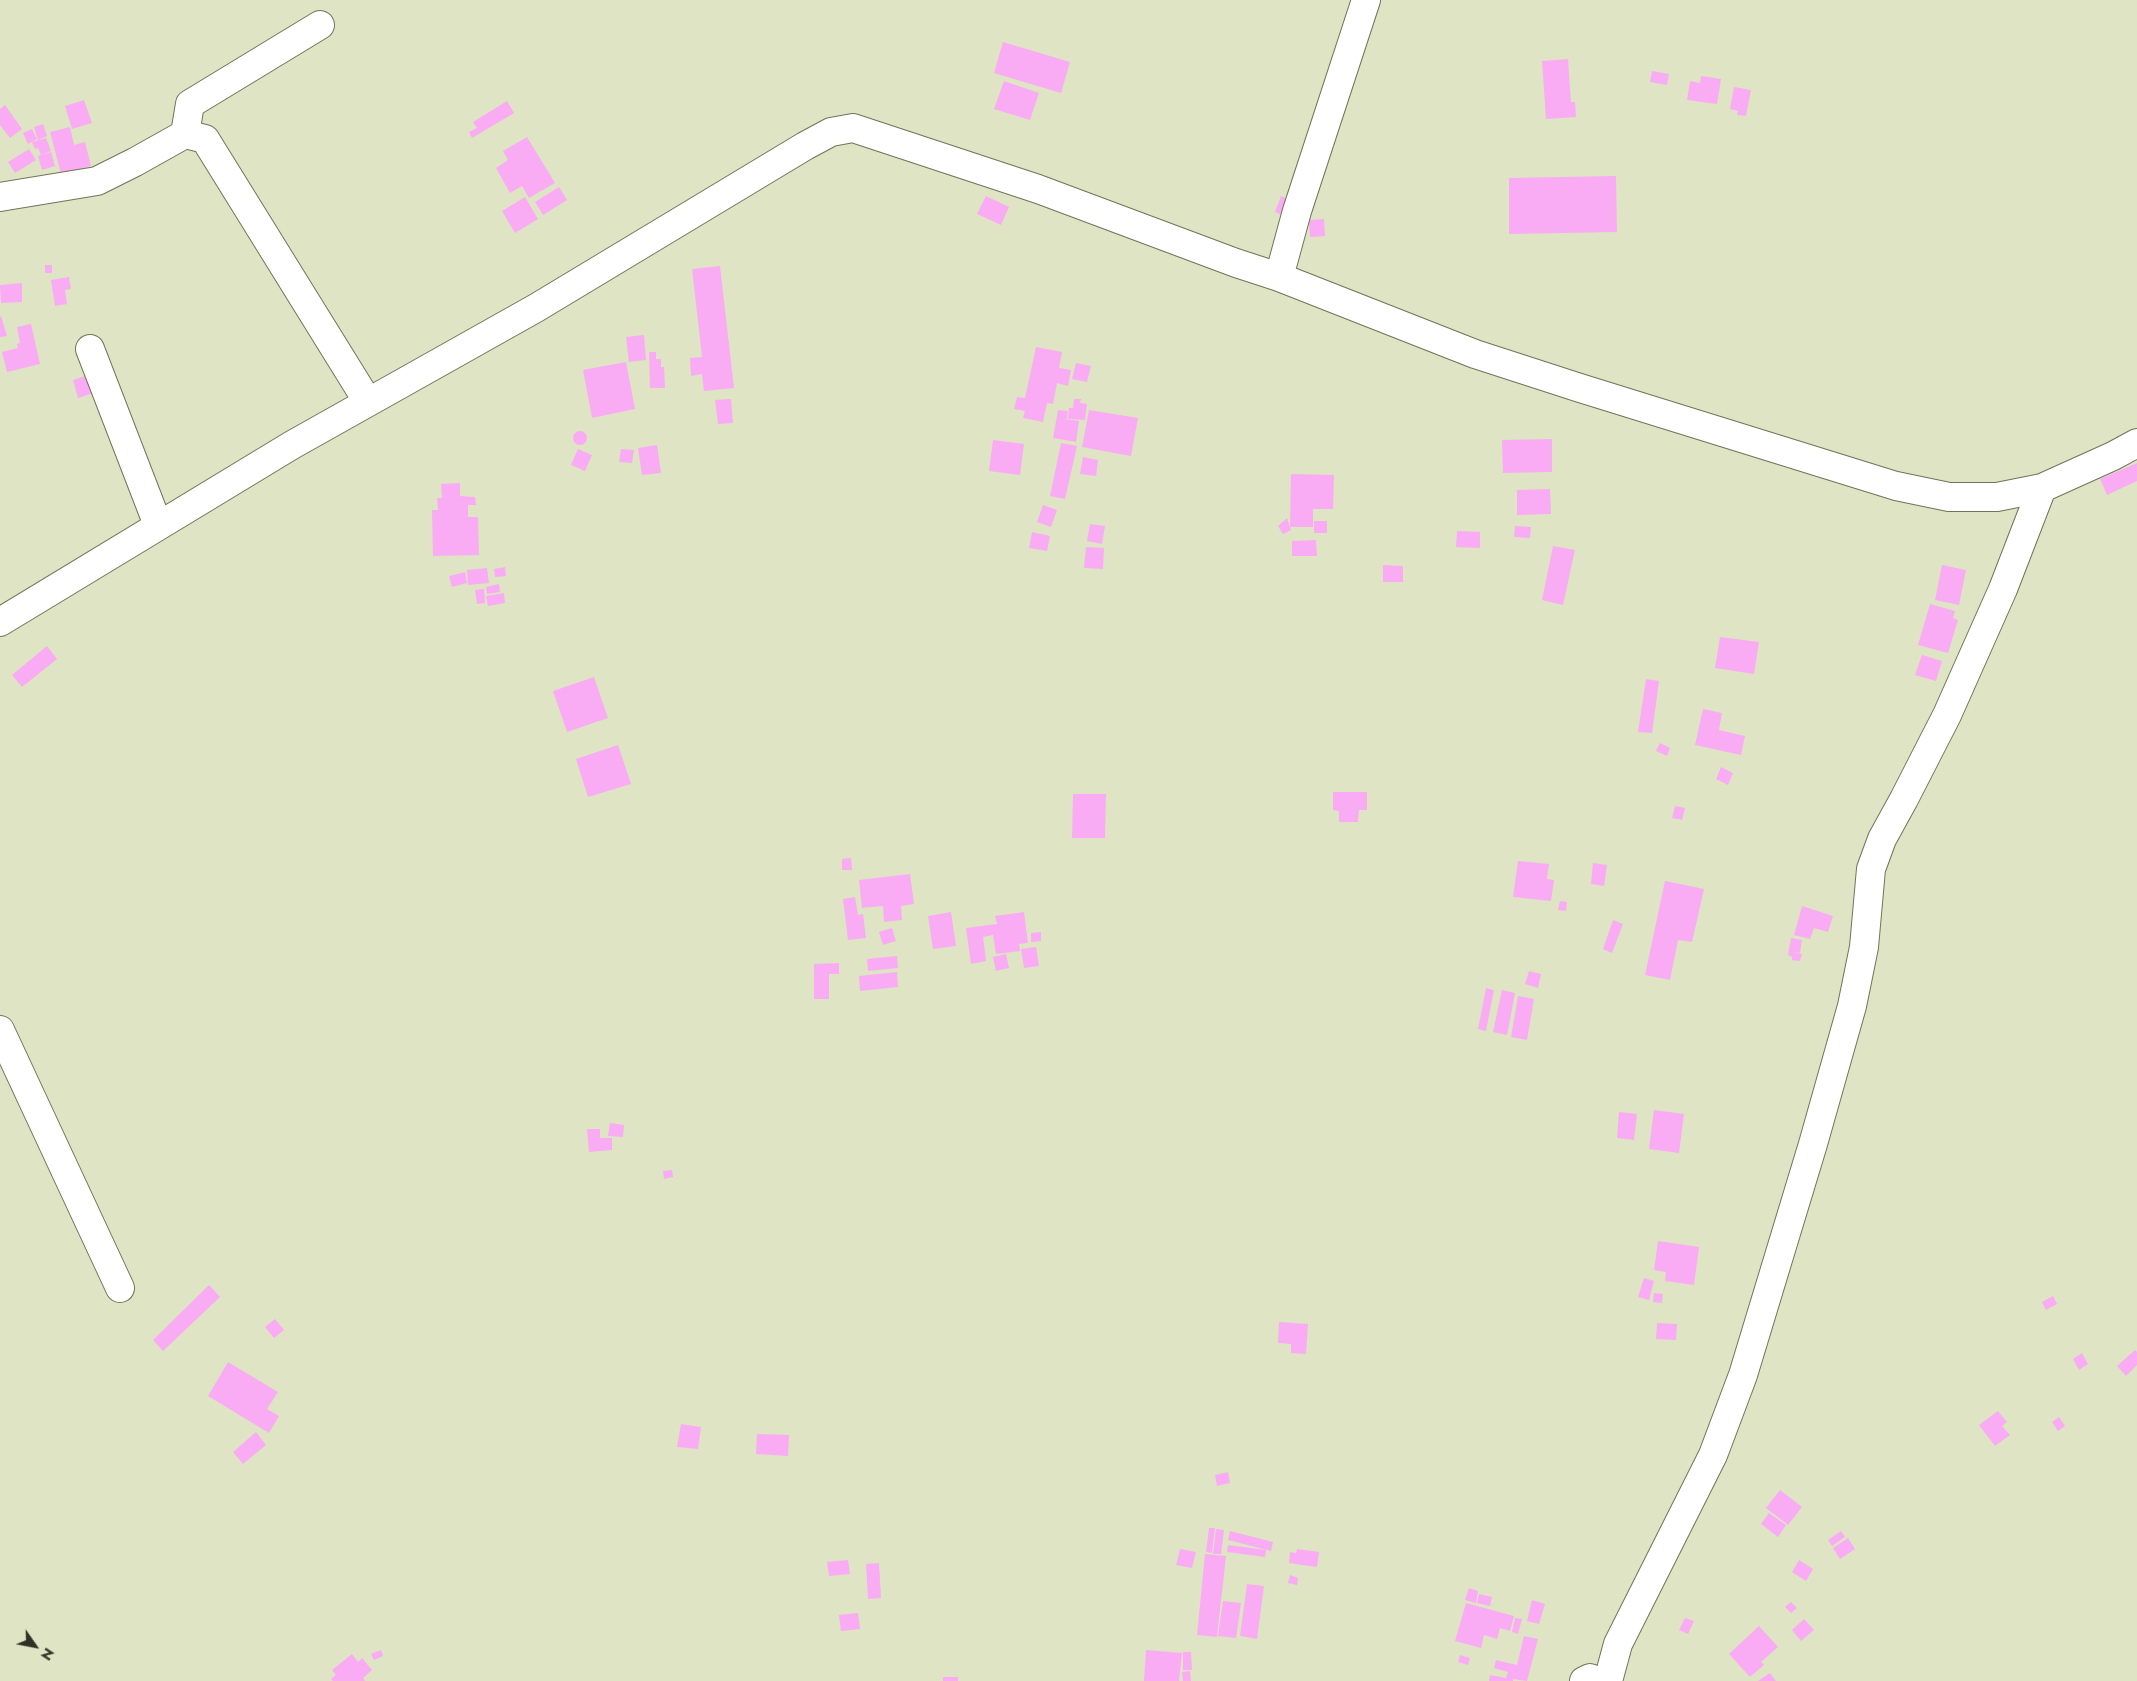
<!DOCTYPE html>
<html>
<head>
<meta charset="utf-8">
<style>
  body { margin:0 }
  #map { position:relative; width:2137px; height:1681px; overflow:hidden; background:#dfe4c4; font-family:Jost,sans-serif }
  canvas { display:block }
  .north { position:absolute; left:10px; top:1621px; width:50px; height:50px; -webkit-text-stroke:4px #dfe4c4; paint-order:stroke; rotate:123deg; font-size:14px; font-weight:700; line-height:20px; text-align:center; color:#2f3125 }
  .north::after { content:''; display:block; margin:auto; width:18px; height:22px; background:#2f3125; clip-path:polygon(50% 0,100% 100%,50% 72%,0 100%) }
</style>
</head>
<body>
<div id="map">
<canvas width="2137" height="1681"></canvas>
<div class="north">N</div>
</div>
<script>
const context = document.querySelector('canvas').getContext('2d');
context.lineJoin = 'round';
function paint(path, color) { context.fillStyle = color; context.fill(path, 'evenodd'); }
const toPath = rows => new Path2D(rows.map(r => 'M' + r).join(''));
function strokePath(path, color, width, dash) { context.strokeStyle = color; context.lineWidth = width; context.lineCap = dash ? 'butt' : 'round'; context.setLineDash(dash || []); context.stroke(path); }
paint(toPath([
  [1003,42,1070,62,1061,93,994,73],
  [1568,59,1571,102,1575,102,1576,117,1546,119,1542,61],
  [1652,71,1669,74,1667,85,1650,82],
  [1701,76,1721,79,1717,104,1687,100,1690,81,1700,83],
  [1004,81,1039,93,1030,120,994,109],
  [1734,87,1751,90,1746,116,1737,115,1738,111,1730,109],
  [84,100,92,123,72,129,65,106],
  [507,101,514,113,472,138,469,132,477,128,473,122],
  [5,105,22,129,10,138,0,125,0,109],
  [43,124,47,136,38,140,34,127],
  [70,127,74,145,85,142,91,166,61,174,50,132],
  [32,129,37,139,28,144,23,133],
  [527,137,555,183,529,198,522,186,510,193,496,168,508,160,503,151],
  [46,138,51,151,41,155,38,148,35,149,32,142],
  [29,149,36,160,15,173,8,162],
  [51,152,55,166,42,170,38,156],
  [1616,176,1617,232,1509,234,1509,178],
  [559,187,567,200,543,215,535,202],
  [986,196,1009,207,1001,225,977,214],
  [1281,196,1295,202,1289,218,1275,212],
  [525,197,538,219,515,233,502,211],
  [1324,219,1325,236,1310,237,1309,220],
  [45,265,52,265,52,273,45,273],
  [720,266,734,388,704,391,702,374,691,376,690,358,702,357,692,269],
  [69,277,71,289,65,290,67,304,55,306,51,280],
  [22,283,22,302,1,303,0,285],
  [1,316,7,336,0,337,0,317],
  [31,324,40,364,7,372,2,352,18,348,17,344,20,343,17,327],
  [644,335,646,360,629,362,626,337],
  [1036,347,1062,352,1059,368,1071,370,1068,386,1057,383,1053,404,1047,403,1043,422,1023,418,1025,411,1014,409,1017,397,1025,398],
  [649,352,656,352,656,359,661,359,661,367,664,367,665,388,650,388],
  [626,362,635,409,592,418,583,370],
  [1076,363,1091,366,1087,382,1072,379],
  [88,375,94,393,78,398,73,380],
  [731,399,733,423,718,424,715,400],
  [1074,399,1081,399,1080,403,1087,404,1085,420,1068,419,1069,408,1073,408],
  [1058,410,1068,411,1067,419,1064,419,1079,421,1076,442,1053,438],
  [1089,410,1138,418,1131,456,1082,447],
  '573 438a7 7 0 1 1 14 0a7 7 0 1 1-14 0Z',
  [1552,439,1552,472,1503,473,1502,440],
  [993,440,1024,444,1020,475,989,471],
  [1061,443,1077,446,1065,499,1050,496],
  [657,445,661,473,642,475,638,448],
  [578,449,592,455,585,471,571,465],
  [621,449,634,450,632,463,619,462],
  [1083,457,1098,460,1096,476,1080,474],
  [2137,463,2137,481,2107,495,2100,479],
  [1291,474,1334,475,1333,509,1313,509,1313,527,1290,527],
  [460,483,460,496,475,497,476,505,468,505,468,517,478,517,479,555,433,556,432,510,438,510,437,498,442,498,441,484],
  [1550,489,1551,514,1517,515,1517,490],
  [1043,505,1057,510,1051,527,1037,522],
  [1287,518,1291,530,1283,534,1278,526],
  [1314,521,1327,521,1327,533,1314,533],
  [1090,524,1105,526,1102,544,1087,541],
  [1515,526,1531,527,1530,538,1514,537],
  [1457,531,1480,532,1480,548,1456,547],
  [1032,532,1050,536,1047,551,1029,548],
  [1316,540,1317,556,1292,556,1292,541],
  [1553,546,1575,550,1563,605,1542,600],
  [1086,547,1104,548,1103,569,1084,568],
  [1383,565,1403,566,1403,582,1383,582],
  [1942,565,1966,570,1959,605,1935,600],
  [505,567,506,576,495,577,494,569],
  [487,568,489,583,468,585,467,570],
  [465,572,467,583,452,587,449,576],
  [499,584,500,592,487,594,486,587],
  [484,589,485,603,477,604,475,590],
  [504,593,505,603,488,606,486,596],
  [1930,604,1955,611,1953,618,1958,620,1948,653,1918,645],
  [1720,637,1759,642,1754,674,1715,668],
  [47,646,57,659,22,687,12,675],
  [1922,655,1942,661,1936,681,1915,675],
  [594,677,608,718,567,732,553,691],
  [1646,679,1659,681,1652,733,1638,732],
  [1703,709,1722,713,1719,730,1745,736,1741,755,1695,745],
  [1660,743,1670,748,1667,756,1656,751],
  [618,745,631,784,588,797,576,759],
  [1721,767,1733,773,1728,785,1716,779],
  [1333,792,1367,792,1367,810,1359,810,1358,822,1339,822,1339,811,1333,810],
  [1073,794,1106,794,1105,838,1072,838],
  [1675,806,1685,808,1682,820,1672,818],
  [851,858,852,870,842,870,842,859],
  [1518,861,1549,864,1547,879,1554,880,1551,901,1513,897],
  [1593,863,1607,865,1604,886,1591,884],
  [910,874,914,904,901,906,902,920,884,922,883,906,862,908,859,880],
  [1665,881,1704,889,1692,942,1678,940,1670,980,1645,975],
  [855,897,858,915,863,914,866,938,848,940,843,899],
  [1560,901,1567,902,1566,911,1558,910],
  [1802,906,1833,916,1828,932,1814,928,1810,939,1794,935],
  [951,912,956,946,933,949,928,916],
  [1024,912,1028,943,1019,944,1020,951,996,954,993,935,983,937,986,961,971,964,966,928,997,924,995,916],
  [1613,920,1623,924,1612,953,1603,949],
  [892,928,896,941,883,945,879,932],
  [1041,932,1041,941,1031,942,1031,933],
  [1791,938,1802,940,1800,953,1792,952,1802,954,1800,961,1792,960,1792,957,1788,955],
  [1036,947,1039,966,1024,968,1021,949],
  [1006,954,1009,968,996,971,993,957],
  [897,956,898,968,868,971,867,959],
  [839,963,839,974,829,974,829,999,814,999,814,964],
  [1529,971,1541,974,1538,988,1525,984],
  [897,972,898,987,860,991,859,976],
  [1486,988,1494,990,1486,1031,1478,1029],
  [1502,990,1515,993,1507,1035,1493,1032],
  [1518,996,1534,999,1527,1040,1511,1037],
  [1654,1110,1684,1114,1679,1153,1649,1149],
  [1619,1112,1637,1114,1634,1140,1617,1138],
  [610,1123,624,1125,623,1137,608,1136],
  [587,1129,600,1129,600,1138,612,1138,612,1150,589,1152],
  [672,1170,673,1177,664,1179,663,1171],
  [1658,1241,1699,1247,1694,1285,1665,1281,1666,1272,1654,1270],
  [1644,1278,1654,1281,1649,1300,1638,1297],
  [209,1285,220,1297,163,1351,153,1340],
  [1654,1293,1663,1294,1662,1303,1653,1302],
  [2053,1296,2057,1304,2046,1310,2042,1302],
  [275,1319,284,1330,274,1338,265,1327],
  [1279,1322,1308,1324,1306,1354,1291,1353,1291,1344,1278,1343],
  [1657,1323,1677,1324,1676,1340,1656,1339],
  [2135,1350,2137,1352,2137,1365,2126,1376,2117,1366],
  [2082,1353,2088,1364,2079,1370,2073,1359],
  [228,1362,278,1392,267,1409,279,1416,269,1433,208,1396],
  [1998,1411,2007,1422,2002,1426,2010,1435,1995,1446,1979,1425],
  [2059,1417,2065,1426,2058,1431,2052,1422],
  [681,1424,701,1427,698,1449,677,1447],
  [256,1432,266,1445,243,1464,233,1452],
  [757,1434,789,1435,788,1456,756,1454],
  [1228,1472,1230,1483,1217,1486,1215,1475],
  [1780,1490,1802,1507,1788,1525,1766,1508],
  [1769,1513,1786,1525,1778,1537,1761,1524],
  [1209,1528,1215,1528,1212,1553,1206,1552],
  [1216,1529,1224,1530,1221,1554,1213,1554],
  [1230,1531,1273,1542,1271,1551,1228,1540],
  [1841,1531,1845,1537,1832,1546,1828,1540],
  [1848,1538,1855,1549,1840,1559,1833,1548],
  [1228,1545,1266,1550,1265,1557,1227,1552],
  [1180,1549,1196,1552,1192,1568,1176,1565],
  [1297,1549,1319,1552,1317,1567,1289,1563,1290,1552,1296,1553],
  [1205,1554,1226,1556,1217,1637,1197,1635],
  [848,1560,850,1574,829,1576,827,1562],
  [1799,1560,1813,1569,1806,1581,1792,1572],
  [879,1563,881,1598,868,1599,866,1564],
  [1290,1575,1298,1578,1297,1585,1288,1583],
  [1247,1584,1264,1586,1257,1639,1240,1636],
  [1469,1588,1478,1591,1476,1603,1465,1600],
  [1479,1594,1492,1597,1490,1606,1477,1603],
  [1532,1600,1545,1604,1539,1624,1527,1621],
  [1223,1601,1241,1603,1236,1638,1218,1636],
  [1791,1602,1797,1608,1791,1613,1785,1607],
  [1466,1603,1514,1616,1510,1631,1500,1628,1497,1639,1484,1635,1481,1648,1455,1641],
  [858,1613,860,1629,841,1631,839,1615],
  [1515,1618,1522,1619,1518,1634,1512,1632],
  [1685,1618,1694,1621,1688,1634,1679,1630],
  [1804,1619,1814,1630,1801,1641,1792,1630],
  [1759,1626,1778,1647,1761,1662,1764,1665,1750,1677,1729,1654],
  [1524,1636,1538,1639,1527,1681,1513,1679,1513,1681,1489,1681,1490,1675,1506,1678,1508,1672,1494,1668,1496,1660,1517,1665],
  [381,1650,383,1656,374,1660,371,1654],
  [1146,1650,1182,1653,1179,1681,1144,1681],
  [1183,1652,1191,1652,1192,1670,1183,1670],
  [352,1654,358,1662,362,1658,372,1670,363,1678,365,1681,333,1681,331,1679,336,1675,332,1670],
  [1460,1655,1470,1658,1468,1665,1458,1662],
  [1190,1671,1191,1681,1183,1681,1182,1672],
  [1770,1673,1776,1681,1758,1681],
  [943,1677,958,1677,958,1681,943,1681]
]), '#f9acf4');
const minor = toPath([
  [185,134,205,139,368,402],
  [0,197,97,181,135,162,185,134,190,104,320,25],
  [1279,277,1297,211,1366,0],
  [90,349,158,525],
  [0,622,292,445,536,308,805,146,831,132,853,128,1038,189,1236,263,1279,277,1475,354,1580,388,1896,486,1949,497,1997,497,2042,488,2113,456,2137,443],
  [0,1030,120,1288],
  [1584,1681,1590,1678,1596,1681],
  [1608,1681,1618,1644,1713,1455,1743,1375,1813,1144,1852,1006,1864,947,1871,869,1882,839,1904,799,1947,715,2003,589,2042,488]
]);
strokePath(minor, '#707458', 30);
strokePath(minor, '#fff', 28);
</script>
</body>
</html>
